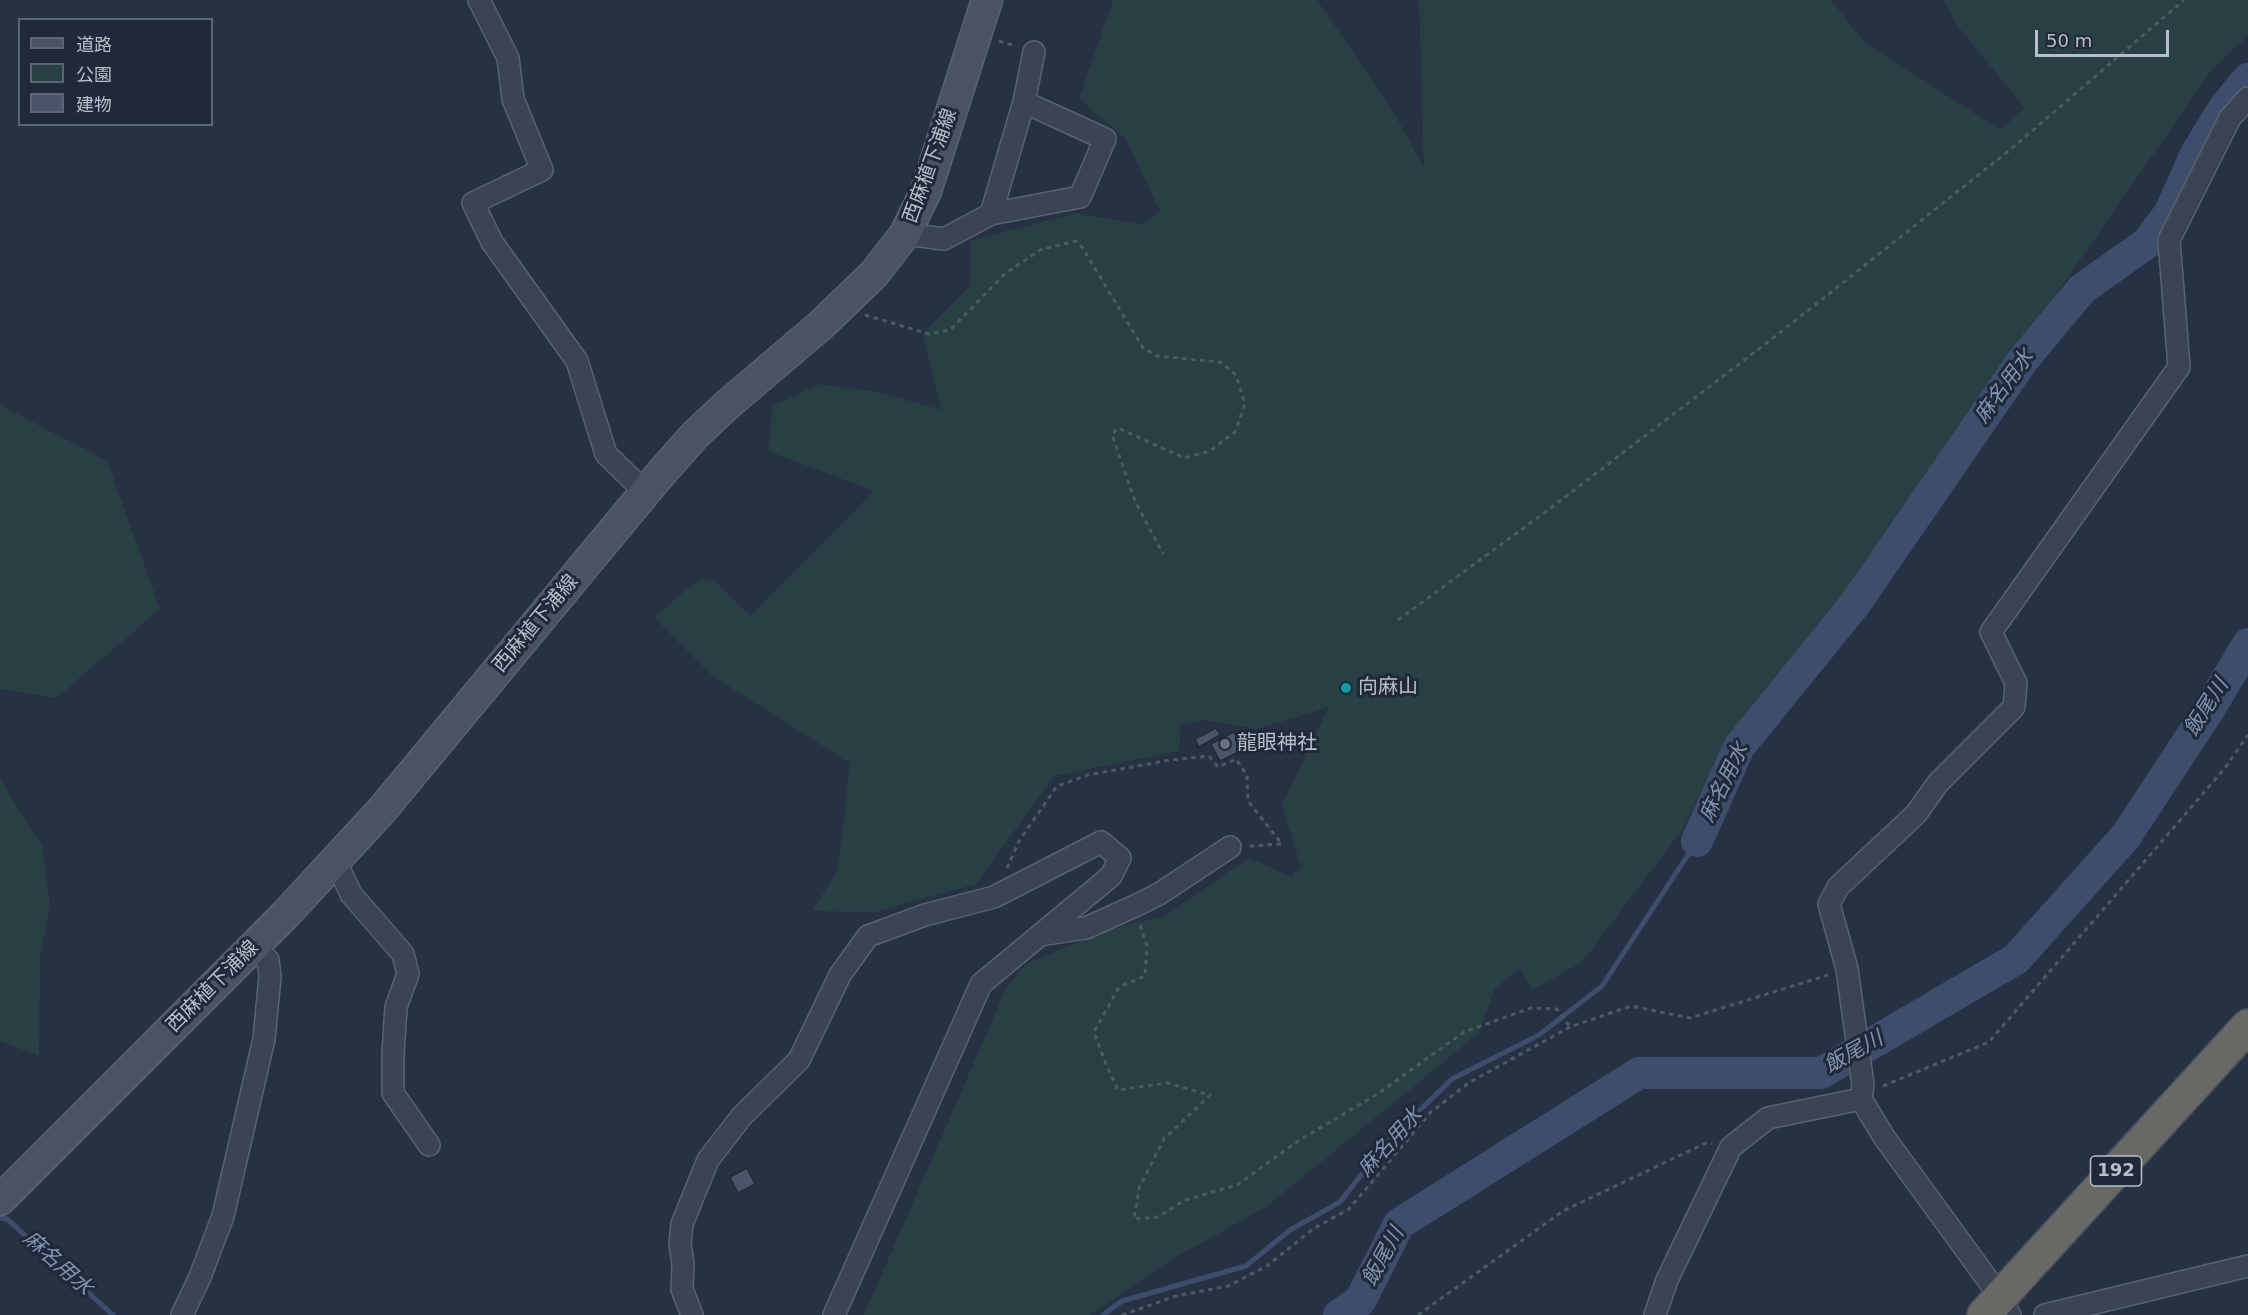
<!DOCTYPE html>
<html>
<head>
<meta charset="utf-8">
<style>
  body { margin:0 }
  #map { position:relative; width:2248px; height:1315px; overflow:hidden; background:#263243; font-family:"DejaVu Sans","Noto Sans JP",sans-serif }
  canvas { display:block }
  .legend { position:absolute; left:18px; top:18px; width:195px; height:108px; box-sizing:border-box; background:#1f2938; border:2px solid #5c6573; margin:0; padding:8px 10px; list-style:none; font-size:18px; color:#b8bfcc }
  .legend li { display:flex; align-items:center; gap:12px; height:30px }
  .legend b { width:30px; border:2px solid #5c6573 }
  .scale { position:absolute; left:2035px; top:30px; width:134px; height:27px; box-sizing:border-box; border:3px solid #b8bfcc; border-top:0; padding-left:8px; font-size:18px; line-height:21px; white-space:nowrap; color:#b8bfcc; -webkit-text-stroke:4px #1f2938; paint-order:stroke }
</style>
</head>
<body>
<div id="map">
<canvas width="2248" height="1315"></canvas>
<ul class="legend">
<li><b style="height:8px;background:#495365"></b>道路</li>
<li><b style="height:16px;background:#284044"></b>公園</li>
<li><b style="height:16px;background:#4a5569"></b>建物</li>
</ul>
<div class="scale">50 m</div>
</div>
<script>
const context = document.querySelector('canvas').getContext('2d');
context.lineJoin = 'round';
function paint(path, color) { context.fillStyle = color; context.fill(path, 'evenodd'); }
const toPath = rows => new Path2D(rows.map(r => 'M' + r).join(''));
function strokePath(path, color, width, dash) { context.strokeStyle = color; context.lineWidth = width; context.lineCap = dash ? 'butt' : 'round'; context.setLineDash(dash || []); context.stroke(path); }
function drawText(font, color, halo, rows, align = 'center') {
  context.font = font + ' "DejaVu Sans","Noto Sans JP",sans-serif'; context.lineWidth = 6; context.setLineDash([]); context.textBaseline = 'middle'; context.strokeStyle = halo; context.fillStyle = color; for (const [text, x, y, turn = 0] of rows) {
    context.save(); context.translate(x, y); context.rotate((+turn || 0) * Math.PI / 180); context.textAlign = isNaN(turn) ? turn : align; if (halo) context.strokeText(text, 0, 0); context.fillText(text, 0, 0); context.restore();
  }
}
paint(toPath([
  [1113,0,1317,0,1393,111,1424,168,1419,0,1831,0,1864,42,2000,130,2025,108,1960,29,1943,0,2248,0,2248,36,2213,68,1860,577,1722,750,1682,830,1582,962,1532,990,1520,968,1495,988,1479,1033,1266,1207,1172,1259,1090,1315,864,1315,1006,989,1026,964,1111,929,1165,916,1249,858,1291,877,1301,867,1282,805,1329,707,1256,729,1204,720,1181,725,1179,751,1054,776,976,884,875,912,812,911,838,870,850,763,713,676,654,617,701,578,714,581,751,616,874,491,768,451,773,406,820,384,883,393,941,410,923,334,970,285,970,241,1077,213,1142,225,1160,211,1125,138,1079,99],
  [0,405,107,461,160,609,56,698,0,689],
  [0,779,43,848,50,907,40,958,39,1056,0,1041]
]), '#284044');
strokePath(toPath([
  [0,1218,7,1219,113,1315],
  [1103,1315,1122,1301,1246,1266,1290,1230,1340,1202,1386,1143,1452,1079,1539,1035,1602,986,1697,841]
]), '#3c4e6c', 5);
strokePath(toPath([
  [1697,841,1739,747,1855,604,2023,360,2082,289,2147,243,2169,214,2197,152,2224,108,2248,79],
  [1339,1315,1360,1301,1399,1224,1639,1073,1821,1073,2016,959,2126,836,2208,711,2248,644]
]), '#3c4e6c', 32);
const building = toPath([
  [1216,728,1220,735,1199,747,1195,739,1216,728],
  [1234,732,1243,750,1220,761,1211,744,1234,732],
  [747,1168,755,1184,738,1193,730,1177,747,1168]
]);
paint(building, '#4a5569');
strokePath(building, '#212b3a', 1.5);
const minor = toPath([
  [479,0,508,58,513,99,542,170,473,203,492,242,577,361,606,454,645,492],
  [1024,102,1034,52],
  [905,234,944,239,991,214,1080,197,1105,139,1024,102,991,214],
  [335,860,351,894,403,954,408,974,396,1007,393,1053,393,1093,429,1145],
  [1040,935,1086,928,1135,906,1159,894,1230,847],
  [182,1315,200,1277,223,1216,264,1039,270,976,268,960,252,948],
  [692,1315,682,1289,683,1264,680,1244,682,1224,708,1160,742,1116,799,1060,840,975,868,936,925,915,994,897,1101,842,1120,858,1111,876,981,984,834,1315],
  [1655,1315,1667,1280,1731,1147,1768,1118,1861,1099],
  [2010,1315,2001,1298,1884,1137,1861,1099,1863,1085,1847,969,1829,904,1838,887,1916,814,1938,783,2014,707,2016,683,1991,632,2179,367,2169,240,2230,118,2248,98],
  [2045,1315,2248,1266]
]);
const secondary = toPath([
  [0,1200,285,915,382,810,657,478,695,435,727,405,821,325,874,274,905,234,926,191,987,0]
]);
const trunk = toPath([
  [1984,1315,2248,1026]
]);
strokePath(minor, '#596270', 24);
strokePath(secondary, '#596270', 33);
strokePath(trunk, '#454f5d', 36);
strokePath(toPath([
  [999,41,1015,46],
  [865,315,929,334,950,330,1006,273,1040,250,1076,241,1082,247,1143,348,1157,356,1220,362,1236,375,1245,404,1235,432,1210,451,1184,458,1118,428,1112,435,1135,501,1163,554],
  [1398,620,1548,510,1777,335,2011,149,2184,0],
  [1007,868,1019,841,1057,786,1088,775,1170,760,1209,756,1218,767,1236,759,1247,775,1248,801,1282,844,1248,846],
  [1140,925,1147,946,1145,976,1119,987,1094,1032,1107,1067,1118,1090,1167,1083,1210,1095,1164,1139,1139,1188,1134,1219,1158,1217,1185,1200,1237,1185,1298,1141,1379,1093,1464,1032,1531,1008,1557,1009,1570,1027],
  [1883,1086,1989,1042,2225,768,2248,735],
  [1122,1315,1176,1296,1228,1286,1267,1266,1313,1229,1349,1209,1431,1112,1470,1082,1570,1027,1631,1006,1690,1018,1828,975],
  [1418,1315,1563,1211,1706,1143,1712,1144]
]), '#475d60', 3, [4.5, 4.5]);
strokePath(minor, '#3b4452', 21);
strokePath(secondary, '#495365', 30);
strokePath(trunk, '#686865', 33);
for (const [x, y, r, color] of [
  [1346,688,6,"#0f9aa8"],
  [1225,744,6,"#6b7280"]
]) { const dot = new Path2D(); dot.arc(x, y, r, 0, 2 * Math.PI); context.fillStyle = color; context.fill(dot); strokePath(dot, '#1f2938', 2); }
for (const [x, y, w] of [
  [2116,1171,51]
]) { const box = new Path2D(); box.roundRect(x - w / 2, y - 15, w, 30, 4.5); context.fillStyle = '#1f2938'; context.fill(box); strokePath(box, '#b8bfcc', 1.5); }
drawText('bold 18px', '#b8bfcc', null, [
  ["192",2116,1171]
]);
drawText('20px', '#b8bfcc', '#1f2938', [
  ["西麻植下浦線",931,166,-70],
  ["西麻植下浦線",536,624,-50],
  ["西麻植下浦線",213,987,-45]
]);
drawText('20px', '#b8bfcc', '#1f2938', [
  ["向麻山",1358,688],
  ["龍眼神社",1237,744]
], 'left');
drawText('italic 21px', '#7f94b3', '#1f2938', [
  ["麻名用水",2005,387,-54],
  ["飯尾川",2207,708,-58],
  ["麻名用水",1725,783,-64],
  ["飯尾川",1854,1053,-29],
  ["麻名用水",1391,1143,-48],
  ["飯尾川",1384,1257,-61],
  ["麻名用水",57,1264,42]
]);
</script>
</body>
</html>
